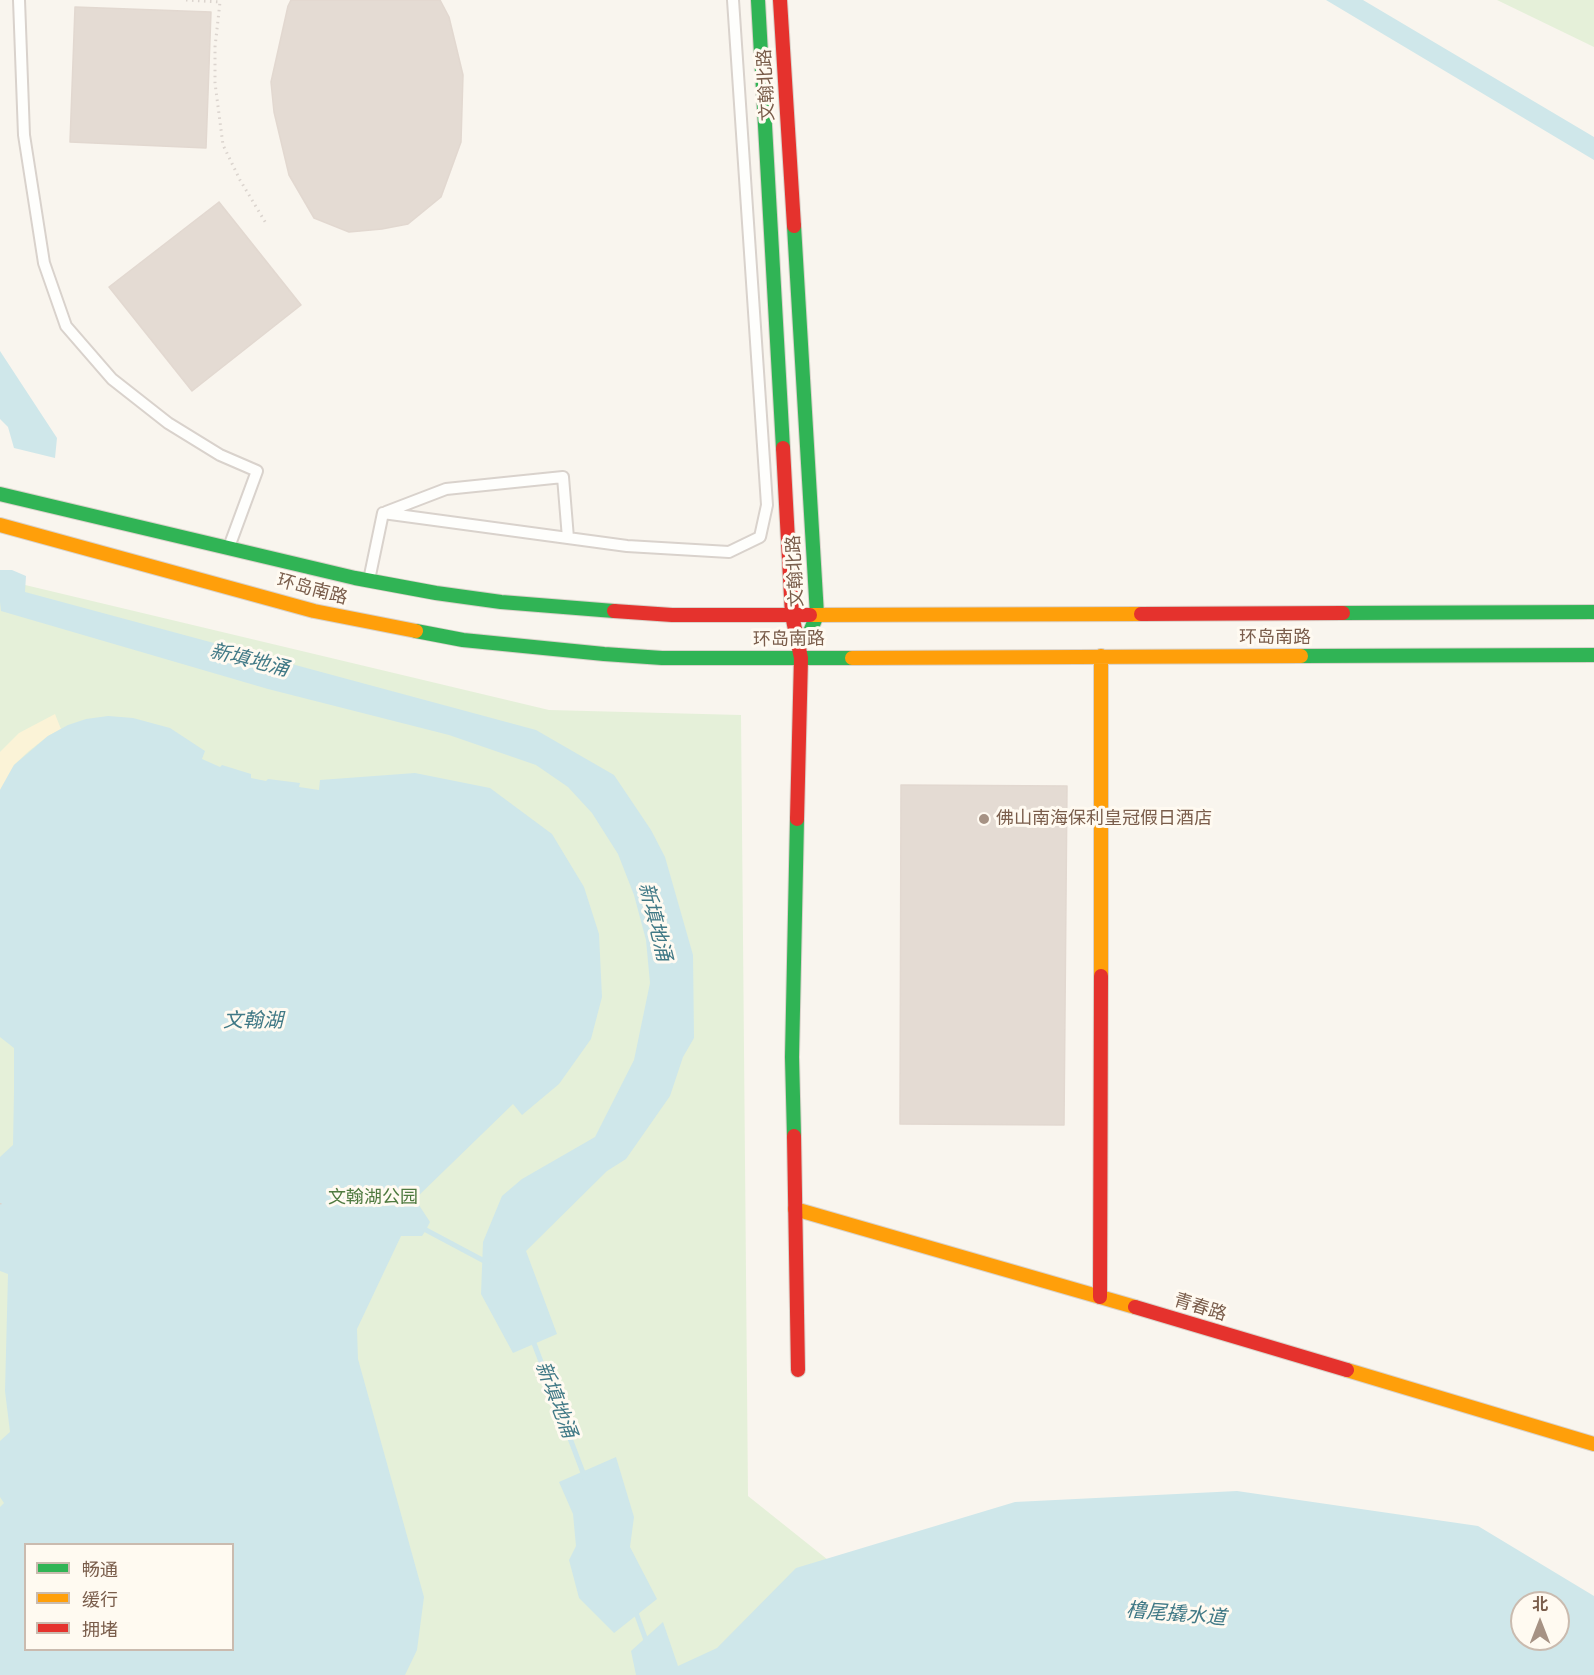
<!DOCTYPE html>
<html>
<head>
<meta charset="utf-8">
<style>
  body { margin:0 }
  #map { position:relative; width:1594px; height:1675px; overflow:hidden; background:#f9f5ee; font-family:Signika,"Noto Sans SC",sans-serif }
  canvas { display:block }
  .legend { position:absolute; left:24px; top:1543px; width:210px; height:108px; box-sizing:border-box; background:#fffaf1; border:2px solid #cabbaf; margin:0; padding:8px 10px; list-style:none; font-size:18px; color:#7a5d4b }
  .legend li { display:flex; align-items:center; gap:12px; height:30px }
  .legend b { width:30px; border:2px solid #cabbaf }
  .north { position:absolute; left:1510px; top:1591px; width:60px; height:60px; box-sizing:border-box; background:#fffaf1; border:2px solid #cabbaf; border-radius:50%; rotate:0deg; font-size:16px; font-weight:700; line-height:24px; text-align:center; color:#7a5d4b }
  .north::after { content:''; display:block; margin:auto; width:21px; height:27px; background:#a69284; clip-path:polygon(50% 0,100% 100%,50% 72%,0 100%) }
</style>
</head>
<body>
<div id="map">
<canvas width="1594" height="1675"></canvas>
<ul class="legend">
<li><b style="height:8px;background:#30b455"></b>畅通</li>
<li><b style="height:8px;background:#ff9f0a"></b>缓行</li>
<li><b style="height:8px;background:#e5322d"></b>拥堵</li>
</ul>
<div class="north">北</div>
</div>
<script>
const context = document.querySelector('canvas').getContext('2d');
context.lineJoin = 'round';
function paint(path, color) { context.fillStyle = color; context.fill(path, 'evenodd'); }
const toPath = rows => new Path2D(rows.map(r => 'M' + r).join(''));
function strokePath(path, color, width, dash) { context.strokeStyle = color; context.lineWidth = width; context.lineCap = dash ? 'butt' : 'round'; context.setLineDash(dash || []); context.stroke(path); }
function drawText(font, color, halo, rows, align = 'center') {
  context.font = font + ' Signika,"Noto Sans SC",sans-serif'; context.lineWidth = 6; context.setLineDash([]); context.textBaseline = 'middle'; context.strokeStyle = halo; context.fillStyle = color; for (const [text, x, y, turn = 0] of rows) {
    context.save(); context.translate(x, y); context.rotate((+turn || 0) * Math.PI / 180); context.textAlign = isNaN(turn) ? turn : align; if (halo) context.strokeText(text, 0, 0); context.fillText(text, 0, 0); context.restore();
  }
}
paint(toPath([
  [1497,0,1594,0,1594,47],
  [0,579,549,710,741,715,748,1496,972,1675,0,1675],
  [26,1544,232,1544,232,1650,26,1650]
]), '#e5f0d9');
paint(toPath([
  [55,714,61,729,48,736,29,751,14,765,0,790,0,752,19,733]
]), '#fbf3d7');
paint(toPath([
  [1326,0,1363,0,1594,137,1594,160],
  [0,351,57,438,55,458,14,448,8,427,0,419],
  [0,570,12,570,26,576,25,592,536,730,614,775,651,830,665,857,693,955,694,1038,683,1057,670,1096,626,1159,607,1171,526,1251,557,1334,513,1353,481,1294,483,1242,502,1196,522,1179,595,1137,634,1060,650,983,646,940,634,895,618,854,592,813,568,787,536,765,449,735,268,689,1,611,0,602],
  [108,716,133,718,170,728,205,751,202,759,220,767,222,765,251,774,251,778,266,781,268,779,300,783,299,787,319,790,320,780,415,773,490,788,552,834,584,887,599,934,602,997,591,1039,559,1084,522,1115,513,1104,415,1199,430,1222,426,1230,422,1236,401,1236,357,1329,358,1359,424,1597,417,1650,405,1675,0,1675,0,1507,4,1503,0,1497,0,1441,10,1432,5,1391,8,1274,0,1271,0,1157,13,1145,14,1091,14,1048,0,1037,0,790,14,765,48,736,68,725,86,719],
  [26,1544,232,1544,232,1650,26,1650],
  [616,1457,634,1517,630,1547,657,1599,614,1633,579,1598,569,1560,576,1546,573,1514,559,1482],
  [1237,1491,1478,1526,1594,1596,1594,1675,636,1675,631,1651,663,1622,678,1666,717,1648,796,1568,1015,1502],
  [1522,1603,1558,1603,1558,1639,1522,1639]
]), '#cfe7ea');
strokePath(toPath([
  [426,1230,488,1263],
  [532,1338,585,1478],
  [635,1610,647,1643]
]), '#cfe7ea', 5);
const building = toPath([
  [291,0,440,0,449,17,463,75,461,142,441,197,408,224,382,229,349,232,314,218,289,175,274,112,271,82,288,6,291,0],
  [75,7,211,12,206,148,70,142,75,7],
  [219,202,301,305,192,391,109,287,219,202],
  [901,785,1067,786,1064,1125,900,1124,901,785]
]);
paint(building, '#e4dbd3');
strokePath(building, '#e2d8d0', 1.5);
const lane = toPath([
  [19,0,24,135,44,263,66,326,112,379,168,423,220,455,257,471,229,547],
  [386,512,446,489,563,477,568,538],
  [369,580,383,513,627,546,729,552,760,537,767,505,733,0]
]);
const fast = toPath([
  [758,0,783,448],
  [794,226,817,615,810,632],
  [0,494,355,578,436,593,501,602,614,611],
  [1343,613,1594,612],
  [416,631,463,640,604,654,662,658,852,658],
  [1301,656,1594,655],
  [794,1136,792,1057,797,819]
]);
const slow = toPath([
  [0,525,314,611,416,631],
  [810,615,1141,614],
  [852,658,1301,656],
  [1101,976,1101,656],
  [795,1209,1135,1307],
  [1347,1370,1594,1444]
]);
const jam = toPath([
  [780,0,794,226],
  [783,448,792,615,801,658,797,819],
  [614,611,672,615,810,615],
  [1141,614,1343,613],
  [794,1136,798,1370],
  [1100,1297,1101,976],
  [1135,1307,1347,1370]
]);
strokePath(lane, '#d9d2cc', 14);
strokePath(fast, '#d9d2ca', 16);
strokePath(slow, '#d9d2ca', 16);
strokePath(jam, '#d9d2ca', 16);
strokePath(toPath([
  [186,0,220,2,215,47,215,83,223,145,240,180,267,225],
  [0,1203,0,1206]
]), '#dbd4ce', 3, [1.5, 4.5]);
strokePath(lane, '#fefefc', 10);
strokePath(fast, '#30b455', 14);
strokePath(slow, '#ff9f0a', 14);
strokePath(jam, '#e5322d', 14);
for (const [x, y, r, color] of [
  [984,819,6,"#a69284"]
]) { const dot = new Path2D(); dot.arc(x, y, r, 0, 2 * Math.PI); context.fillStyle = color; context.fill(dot); strokePath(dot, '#fffaf1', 2); }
drawText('18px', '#7a5d4b', '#fffaf1', [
  ["文翰北路",767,85,-93],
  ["文翰北路",796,571,-93],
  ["环岛南路",312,590,15],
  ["环岛南路",1275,638],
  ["环岛南路",789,640,-1],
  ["青春路",1200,1308,17]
]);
drawText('18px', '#7a5d4b', '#fffaf1', [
  ["佛山南海保利皇冠假日酒店",996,819]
], 'left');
drawText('18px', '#4f7a40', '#fffaf1', [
  ["文翰湖公园",373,1198]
]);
drawText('italic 20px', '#417986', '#fffaf1', [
  ["新填地涌",249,661,14],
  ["新填地涌",654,922,76],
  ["文翰湖",253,1022],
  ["新填地涌",555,1400,69],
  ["橹尾撬水道",1176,1615,5]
]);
</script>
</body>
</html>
